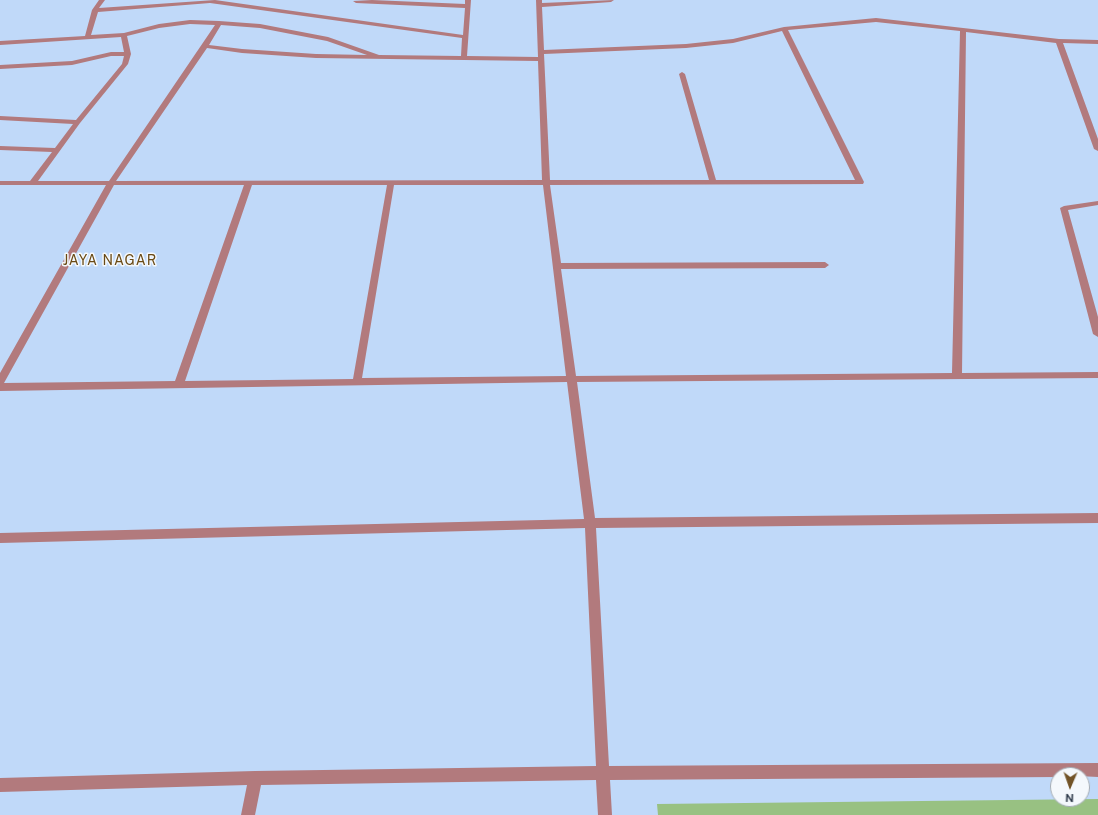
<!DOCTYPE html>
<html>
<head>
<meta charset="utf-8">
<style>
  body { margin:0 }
  #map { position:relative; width:1098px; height:815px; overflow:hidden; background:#c0d9f9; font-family:"Public Sans",sans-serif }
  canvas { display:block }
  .north { position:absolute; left:1050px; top:767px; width:40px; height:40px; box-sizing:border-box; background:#f4f8fc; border:1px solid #a4acb4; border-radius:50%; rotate:182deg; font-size:11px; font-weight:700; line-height:16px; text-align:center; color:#2d3949 }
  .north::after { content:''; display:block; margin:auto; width:14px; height:18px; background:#715327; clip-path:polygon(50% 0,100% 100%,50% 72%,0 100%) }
</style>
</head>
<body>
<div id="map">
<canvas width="1098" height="815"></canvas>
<div class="north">N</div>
</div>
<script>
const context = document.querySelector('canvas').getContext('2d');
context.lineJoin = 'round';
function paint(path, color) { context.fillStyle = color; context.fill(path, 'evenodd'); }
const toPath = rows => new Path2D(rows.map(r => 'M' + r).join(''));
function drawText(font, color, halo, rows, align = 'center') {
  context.font = font + ' "Public Sans",sans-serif'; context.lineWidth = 3; context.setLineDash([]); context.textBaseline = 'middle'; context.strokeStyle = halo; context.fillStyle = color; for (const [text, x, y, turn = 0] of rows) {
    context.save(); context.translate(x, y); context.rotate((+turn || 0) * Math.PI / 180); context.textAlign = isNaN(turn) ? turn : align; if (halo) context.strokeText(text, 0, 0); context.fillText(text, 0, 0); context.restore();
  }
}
paint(toPath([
  [1098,799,1098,815,658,815,657,804]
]), '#98c182');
paint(toPath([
  [99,0,105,0,99,8,215,0,463,35,465,8,356,3,353,1,372,0,465,4,465,0,471,0,467,56,538,57,536,0,542,0,542,3,614,0,611,2,542,7,544,50,686,44,733,39,784,27,876,18,1059,39,1098,40,1098,44,1063,43,1098,139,1098,151,1094,149,1056,43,966,32,962,373,1098,372,1098,378,577,382,595,518,1098,513,1098,523,596,528,609,766,1098,763,1098,777,1058,775,1058,777,610,780,612,815,598,815,596,780,261,785,255,815,241,815,247,785,0,792,0,778,255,771,596,766,585,528,0,543,0,533,584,519,567,382,0,391,0,373,106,185,0,185,0,181,30,181,52,152,0,150,0,146,55,148,73,124,0,120,0,116,76,120,122,64,124,56,111,56,72,65,0,69,0,65,72,61,111,52,124,52,121,37,0,45,0,41,85,36,92,10,99,0],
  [210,3,462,38,461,56,379,55,328,37,260,24,219,21,190,20,159,24,124,33,91,35,98,12,210,3],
  [876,22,960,31,952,373,576,376,561,269,825,268,829,265,825,262,561,263,550,185,863,184,864,182,788,30,876,22],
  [190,24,215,25,109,181,38,181,80,123,128,64,131,54,127,36,159,28,190,24],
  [221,25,260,28,327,41,367,55,316,54,242,49,209,45,221,25],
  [782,31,855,180,716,180,685,74,682,72,679,74,709,180,550,180,544,54,686,48,733,43,782,31],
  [207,48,242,53,316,58,538,61,542,180,116,181,207,48],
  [114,185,244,185,175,381,4,383,114,185],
  [252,185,387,185,353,379,185,381,252,185],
  [394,185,543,185,566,376,362,378,394,185],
  [1098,201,1098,205,1068,210,1098,317,1098,337,1093,334,1060,208,1064,206,1098,201]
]), '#b27a7d');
context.letterSpacing = '1px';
drawText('14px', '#6a4a15', '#f4f8fc', [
  ["JAYA NAGAR",110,261]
]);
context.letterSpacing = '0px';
</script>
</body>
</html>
